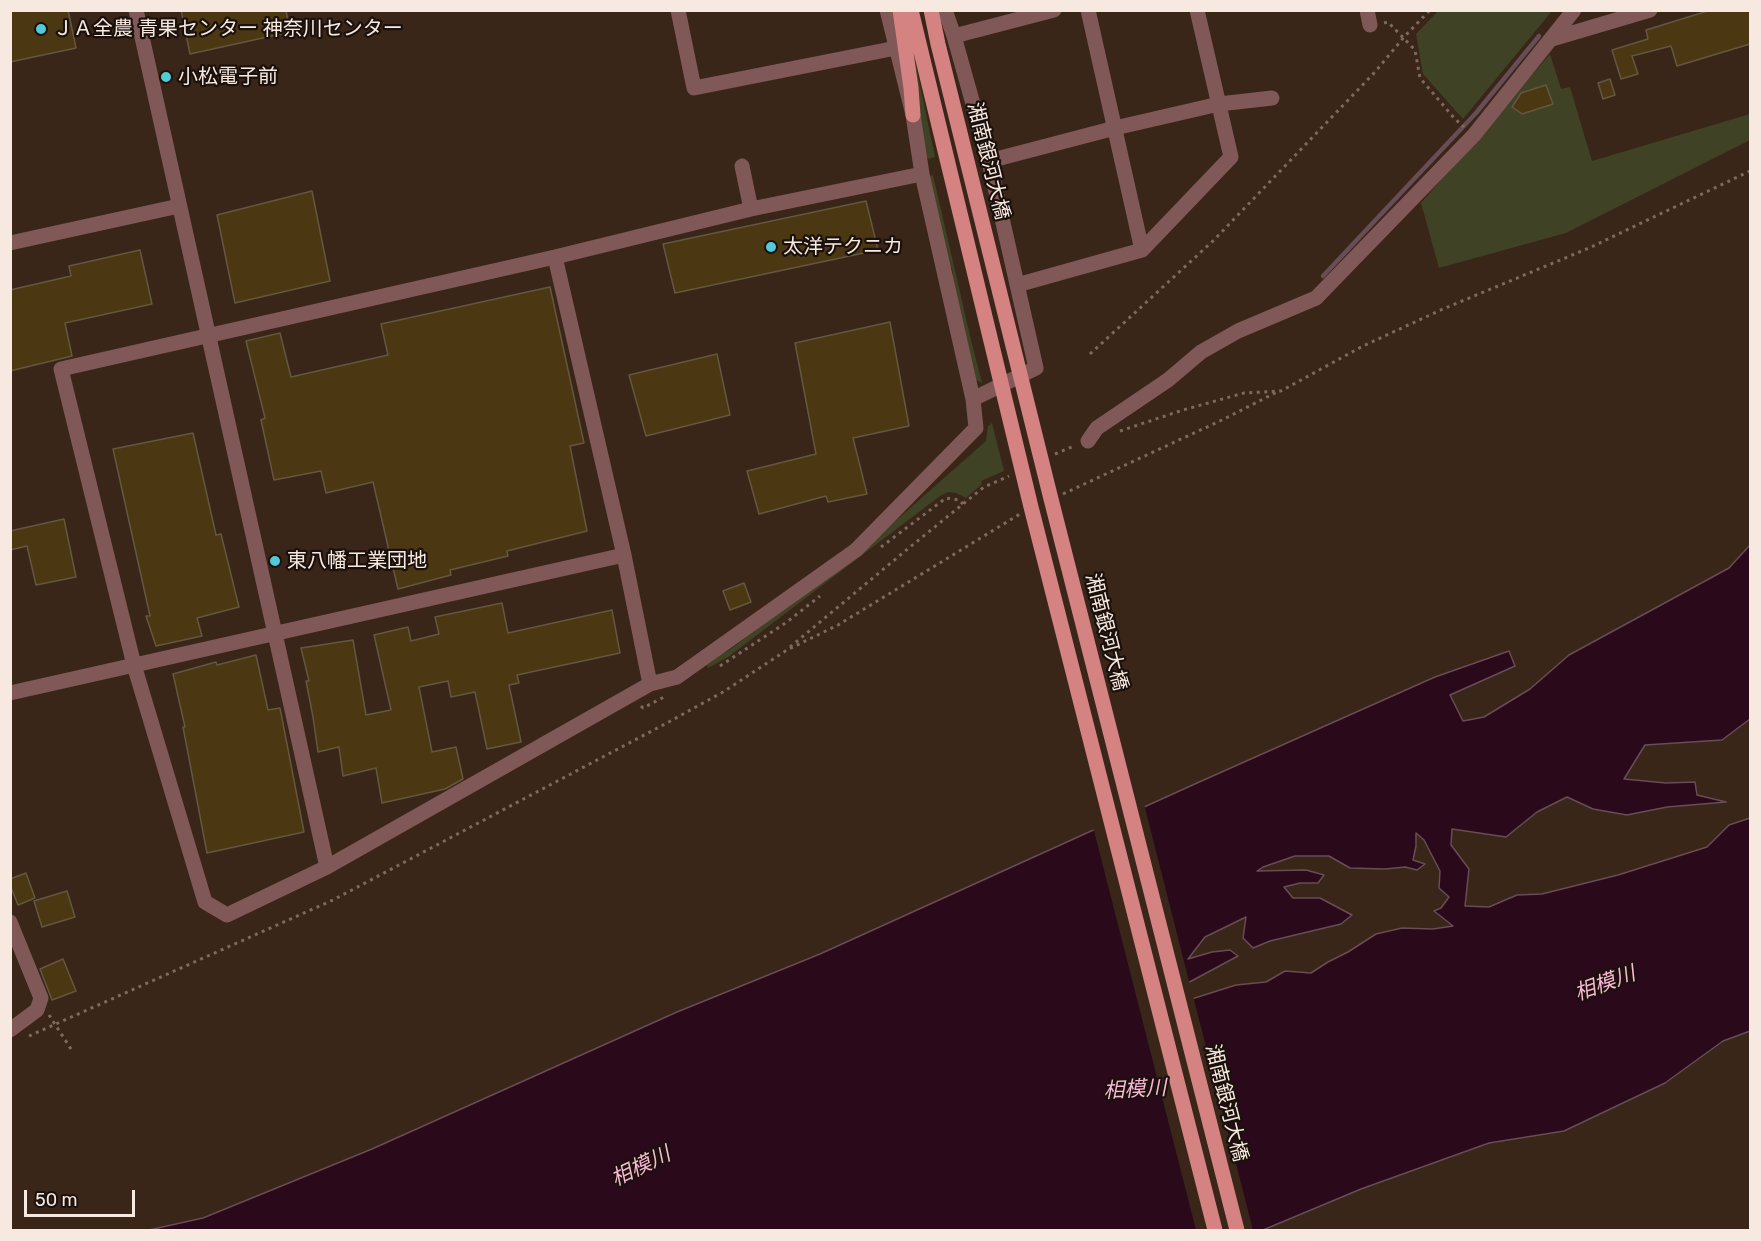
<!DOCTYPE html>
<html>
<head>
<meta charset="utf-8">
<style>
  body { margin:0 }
  #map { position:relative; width:1761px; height:1241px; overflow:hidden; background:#3a2519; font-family:Rubik,sans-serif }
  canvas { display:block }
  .frame { position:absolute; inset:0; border:12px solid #f7e8e0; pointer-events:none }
  .scale { position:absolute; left:24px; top:1190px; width:111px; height:27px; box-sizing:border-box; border:3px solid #f7e8e0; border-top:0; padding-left:8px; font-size:18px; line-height:21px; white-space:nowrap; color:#f7e8e0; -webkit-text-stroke:4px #1b110c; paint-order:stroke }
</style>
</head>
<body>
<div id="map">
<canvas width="1761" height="1241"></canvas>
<div class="frame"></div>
<div class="scale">50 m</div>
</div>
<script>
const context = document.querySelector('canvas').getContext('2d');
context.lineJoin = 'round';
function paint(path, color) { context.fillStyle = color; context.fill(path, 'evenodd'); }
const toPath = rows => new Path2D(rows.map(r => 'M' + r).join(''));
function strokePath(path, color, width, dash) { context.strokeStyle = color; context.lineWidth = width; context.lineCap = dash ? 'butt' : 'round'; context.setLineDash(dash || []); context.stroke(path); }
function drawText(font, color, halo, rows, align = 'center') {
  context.font = font + ' Rubik,"Noto Sans JP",sans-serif'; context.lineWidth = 4.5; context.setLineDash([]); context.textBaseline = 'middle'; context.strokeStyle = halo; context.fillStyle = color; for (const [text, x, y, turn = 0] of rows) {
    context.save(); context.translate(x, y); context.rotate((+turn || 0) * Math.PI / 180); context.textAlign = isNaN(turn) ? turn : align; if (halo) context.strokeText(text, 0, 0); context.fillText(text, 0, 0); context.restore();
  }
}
paint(toPath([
  [1438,11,1438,10,1552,11,1463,119,1423,74,1416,34],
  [1550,54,1561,89,1570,87,1592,161,1750,114,1750,140,1566,233,1439,268,1421,203],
  [911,56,914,56,935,157,928,159,926,156],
  [933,175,971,340,982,383,974,379,952,282,953,277,952,268,949,266,930,176],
  [992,423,1004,471,981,481,982,484,966,498,956,493,948,492,940,496,728,657,708,668,707,665,724,652,728,651,876,538,986,441,988,426]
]), '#3f4225');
const water = toPath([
  [1750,545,1750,719,1722,740,1645,745,1624,779,1666,783,1695,782,1697,795,1726,802,1667,807,1627,815,1593,809,1567,797,1537,812,1506,837,1452,829,1451,845,1469,869,1465,906,1489,907,1517,895,1542,894,1618,875,1707,847,1729,825,1750,818,1750,1031,1723,1041,1665,1083,1564,1131,1489,1143,1361,1189,1263,1230,149,1230,203,1218,372,1149,677,1012,820,954,1197,783,1435,677,1509,651,1515,666,1450,695,1463,721,1484,717,1530,689,1569,655,1729,568,1750,545],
  [1416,833,1424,840,1440,871,1439,888,1449,897,1441,908,1434,911,1453,926,1433,929,1402,928,1376,934,1348,952,1328,962,1311,973,1285,971,1266,982,1236,985,1163,1008,1169,993,1238,956,1230,950,1212,952,1188,959,1205,937,1246,917,1243,938,1253,948,1270,941,1341,924,1352,915,1320,898,1293,898,1284,887,1300,883,1318,883,1324,875,1306,870,1257,871,1263,867,1295,856,1329,856,1350,868,1385,869,1405,867,1417,870,1425,864,1413,860,1416,846,1416,833]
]);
paint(water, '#2a091b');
strokePath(water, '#684c56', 1.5);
paint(toPath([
  [1144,804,1190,985,1172,995,1168,1004,1193,996,1253,1230,1196,1230,1093,827]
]), '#3a2519');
strokePath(toPath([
  [1323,276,1476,113,1539,36]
]), '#684c56', 4.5);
const building = toPath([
  [10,10,68,10,76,48,10,62,10,10],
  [181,10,286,10,290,32,190,54,181,10],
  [1711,10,1750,10,1750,44,1677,66,1671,46,1632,56,1638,74,1621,79,1612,50,1648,39,1646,30,1711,10],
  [1610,79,1615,95,1603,99,1598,83,1610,79],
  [1546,85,1553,104,1522,114,1512,107,1521,93,1546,85],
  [312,191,330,281,235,303,217,215,312,191],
  [866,201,878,250,675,293,663,244,866,201],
  [140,250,152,304,65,323,72,356,10,371,10,290,71,276,69,266,140,250],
  [550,287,584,443,570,446,587,531,507,551,508,556,450,570,451,575,398,589,373,482,326,493,321,471,274,480,261,420,265,418,246,341,280,333,291,377,388,355,381,324,550,287],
  [890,322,909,426,853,438,867,494,828,502,826,496,759,514,747,471,816,454,795,343,890,322],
  [717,354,730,415,646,436,629,375,717,354],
  [193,433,216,535,221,534,239,607,197,618,202,636,156,646,146,616,150,616,113,449,193,433],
  [64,519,76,577,36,585,27,546,10,550,10,531,64,519],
  [744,583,751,602,730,610,723,591,744,583],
  [502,603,508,633,612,610,620,653,517,675,519,683,509,685,521,742,487,749,475,692,451,697,448,681,419,687,432,752,456,747,463,779,445,789,382,803,376,768,343,776,339,747,318,752,313,717,306,681,309,681,301,648,353,640,366,715,391,710,374,635,408,627,411,641,439,634,435,617,502,603],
  [256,655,268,710,280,708,304,832,207,853,183,727,185,727,173,674,216,662,217,665,256,655],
  [26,873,35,898,18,905,10,885,10,879,26,873],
  [67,891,75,917,42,927,34,901,67,891],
  [63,959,76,991,52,1000,40,969,63,959]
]);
paint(building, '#4b3813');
strokePath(building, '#645740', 1.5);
strokePath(toPath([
  [1384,23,1388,22,1415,50,1420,78,1455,119,1464,127],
  [1090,354,1214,240,1375,72,1404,37,1430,10],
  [1120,431,1183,410,1244,393,1281,391,1363,346,1443,309,1589,248,1750,171],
  [1055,454,1074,446],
  [1063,494,1222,420,1279,391],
  [881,547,946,498,959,500,963,504],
  [790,647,910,547,984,487,1009,476],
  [720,666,787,622,820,596],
  [641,706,643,708,664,697],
  [49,1015,71,1049],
  [29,1036,333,900,665,724,723,692,787,650,838,625,1020,514]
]), '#7d6a5f', 3, [3, 4.5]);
strokePath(toPath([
  [136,10,327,867],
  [678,10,694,88,896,48],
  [945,10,954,36,989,161,1036,368,973,399],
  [1088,10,1142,250],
  [1367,10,1370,25],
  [954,36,1054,10],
  [1552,39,1650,10],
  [989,161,1115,128,1219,104,1272,98],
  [742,166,751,209],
  [10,243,179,206],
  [555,257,751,209,922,174],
  [1017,285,1142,250,1231,157,1197,10],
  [1088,441,1097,428,1168,380,1201,352,1238,331,1316,298,1474,135,1574,10],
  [650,684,624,555,555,257,61,369,134,665,205,902,227,915,327,867,650,684,677,677,856,550,976,428,973,399,922,174,913,115,887,10],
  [10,693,624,555],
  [10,922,41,998,37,1010,10,1030]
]), '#805857', 15);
strokePath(toPath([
  [900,10,911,88,913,115],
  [911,10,1031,507,1215,1230],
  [931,10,938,44,1051,499,1237,1230]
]), '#d48282', 15);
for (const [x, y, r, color] of [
  [41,29,6,"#52cbd9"],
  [166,77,6,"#52cbd9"],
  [771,247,6,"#52cbd9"],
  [275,561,6,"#52cbd9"]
]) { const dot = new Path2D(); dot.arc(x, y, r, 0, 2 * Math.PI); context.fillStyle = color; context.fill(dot); strokePath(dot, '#1b110c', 2); }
drawText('20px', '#f7e8e0', '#1b110c', [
  ["ＪＡ全農 青果センター 神奈川センター",53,29],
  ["小松電子前",178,77],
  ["太洋テクニカ",783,247],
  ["東八幡工業団地",287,561]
], 'left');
drawText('20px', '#f7e8e0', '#1b110c', [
  ["湘南銀河大橋",988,161,76],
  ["湘南銀河大橋",1106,632,76],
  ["湘南銀河大橋",1226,1103,76]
]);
drawText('italic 21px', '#fab6d6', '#1b110c', [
  ["相模川",1605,984,-20],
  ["相模川",1135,1090,-3],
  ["相模川",641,1167,-26]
]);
</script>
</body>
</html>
